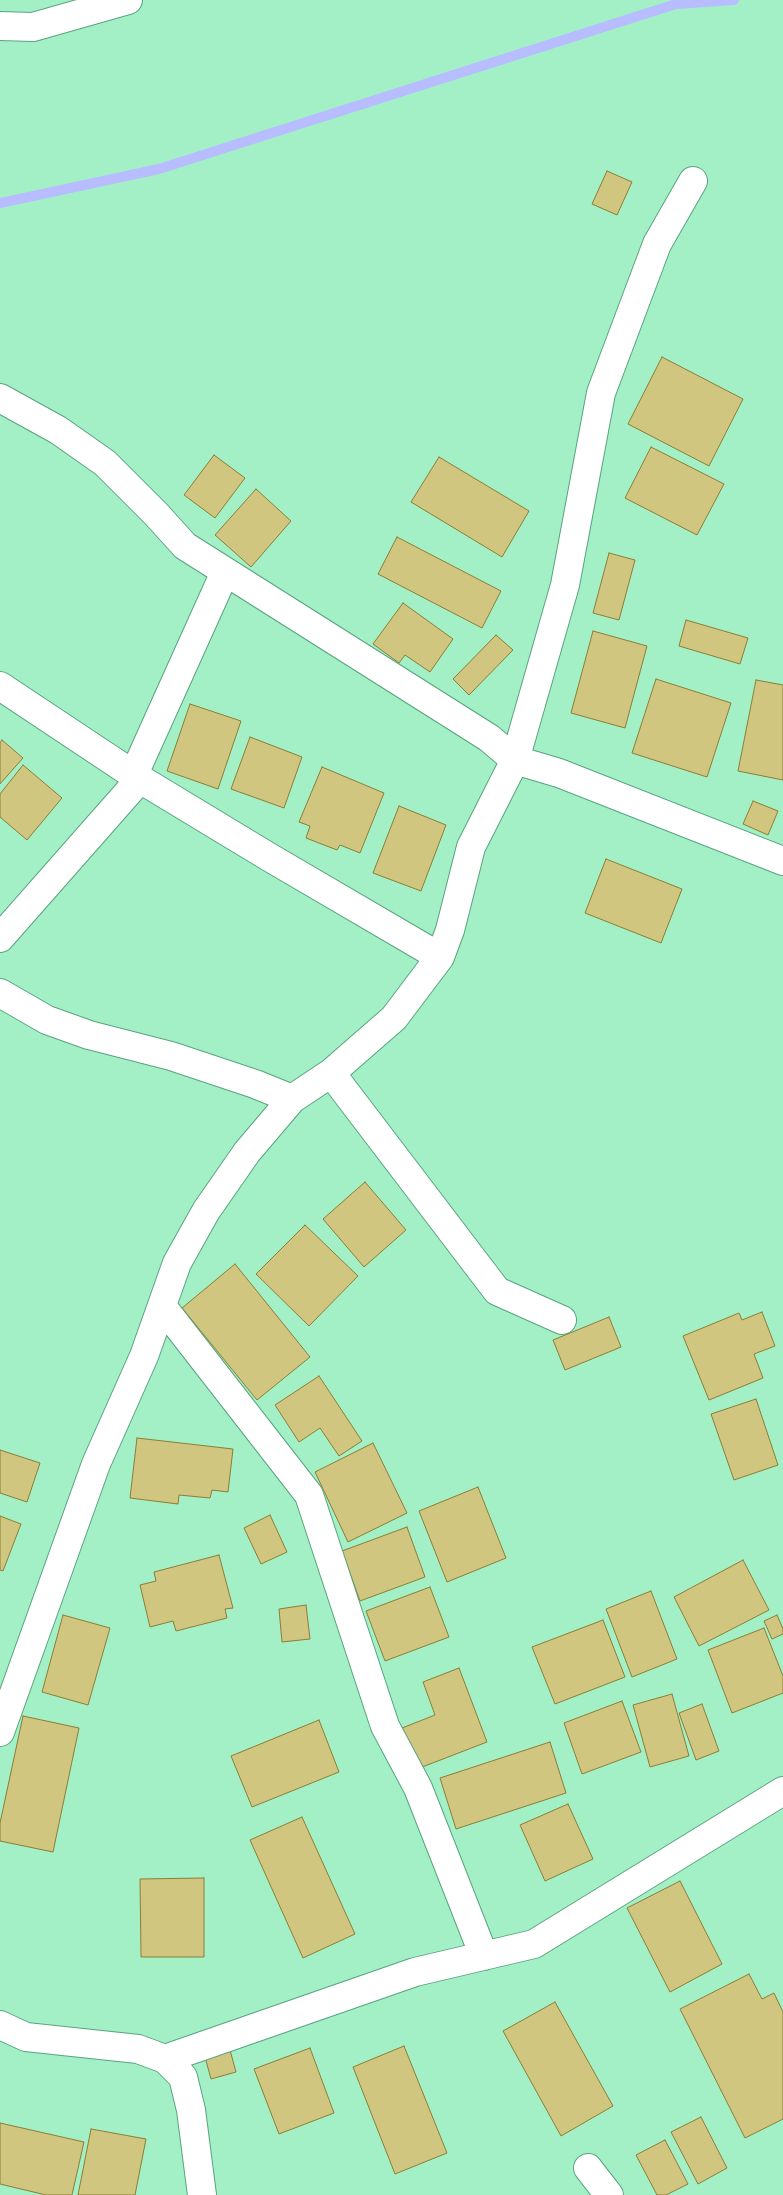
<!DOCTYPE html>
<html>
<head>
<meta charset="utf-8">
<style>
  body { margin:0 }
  canvas { display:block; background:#a3f0c7 }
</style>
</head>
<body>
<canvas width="783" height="2195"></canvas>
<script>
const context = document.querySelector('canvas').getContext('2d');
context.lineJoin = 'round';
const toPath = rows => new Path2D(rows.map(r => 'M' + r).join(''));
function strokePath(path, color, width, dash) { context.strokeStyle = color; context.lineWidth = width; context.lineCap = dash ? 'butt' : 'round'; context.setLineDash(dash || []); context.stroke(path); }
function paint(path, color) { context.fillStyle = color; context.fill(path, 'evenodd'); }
strokePath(toPath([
  [0,203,159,169,676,4,734,0]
]), '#b8bdff', 10);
const building = toPath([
  [607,171,632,182,617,215,592,204,607,171],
  [662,357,743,399,709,466,628,424,662,357],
  [651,447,724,484,697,535,625,498,651,447],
  [214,455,245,478,215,518,184,495,214,455],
  [439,457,529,511,502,557,411,502,439,457],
  [256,489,291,521,251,567,215,535,256,489],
  [397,537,501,591,482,628,378,574,397,537],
  [609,553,635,560,619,620,593,613,609,553],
  [403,603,453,639,430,672,405,655,399,663,373,644,403,603],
  [686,620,748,638,740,664,679,646,686,620],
  [593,631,647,646,625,728,571,713,593,631],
  [496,635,513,650,469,695,453,679,496,635],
  [656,679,731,703,707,777,632,753,656,679],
  [756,680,783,685,783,780,738,771,756,680],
  [190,704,241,721,218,789,167,771,190,704],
  [250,737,302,757,284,808,231,789,250,737],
  [2,740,23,758,0,784,0,743,2,740],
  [23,765,62,798,27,840,0,817,0,794,23,765],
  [322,767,384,793,360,853,340,845,337,850,306,838,310,826,299,822,322,767],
  [753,801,778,811,768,835,743,824,753,801],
  [399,806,446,825,421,891,373,873,399,806],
  [606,859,682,889,661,943,585,913,606,859],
  [365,1182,406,1230,364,1267,323,1219,365,1182],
  [305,1225,358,1276,309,1326,256,1274,305,1225],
  [235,1264,310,1357,257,1400,182,1308,235,1264],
  [762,1312,775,1346,754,1354,763,1378,709,1400,683,1336,739,1313,742,1320,762,1312],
  [609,1317,621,1347,565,1370,553,1340,609,1317],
  [319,1376,362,1441,339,1456,320,1428,299,1442,275,1405,319,1376],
  [756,1399,778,1465,734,1480,711,1414,756,1399],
  [137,1438,233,1449,228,1492,212,1490,210,1498,179,1495,178,1504,130,1498,137,1438],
  [373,1443,407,1513,348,1542,315,1472,373,1443],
  [0,1450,40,1463,27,1502,0,1493,0,1450],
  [478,1487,506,1558,447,1582,419,1511,478,1487],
  [270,1515,287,1552,261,1564,244,1528,270,1515],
  [0,1516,21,1524,3,1571,0,1570,0,1516],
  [407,1527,425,1577,360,1601,342,1551,407,1527],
  [219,1555,233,1608,225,1609,227,1618,176,1631,173,1621,150,1627,140,1585,156,1581,154,1572,219,1555],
  [743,1560,769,1610,699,1646,674,1597,743,1560],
  [430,1587,449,1637,385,1661,366,1611,430,1587],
  [651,1591,677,1659,632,1677,606,1609,651,1591],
  [306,1605,310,1639,282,1642,279,1609,306,1605],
  [63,1615,110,1628,88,1705,42,1692,63,1615],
  [777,1615,783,1629,783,1634,772,1639,764,1621,777,1615],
  [603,1620,625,1677,555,1704,532,1647,603,1620],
  [764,1628,783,1676,783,1693,732,1713,708,1650,764,1628],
  [459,1668,487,1742,417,1769,402,1728,435,1715,423,1682,459,1668],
  [672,1694,689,1756,650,1767,633,1705,672,1694],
  [622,1701,641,1752,582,1774,564,1723,622,1701],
  [702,1704,719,1751,696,1760,679,1713,702,1704],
  [23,1716,79,1728,53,1852,0,1841,0,1823,23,1716],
  [319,1720,339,1772,252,1807,231,1756,319,1720],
  [550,1742,566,1793,456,1829,440,1778,550,1742],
  [568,1804,593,1859,545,1881,520,1825,568,1804],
  [302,1817,355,1934,303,1958,250,1840,302,1817],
  [204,1878,204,1957,141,1957,140,1879,204,1878],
  [680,1881,722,1964,670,1992,627,1908,680,1881],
  [749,1974,762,1999,774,1993,783,2012,783,2119,745,2138,680,2009,749,1974],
  [555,2002,613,2106,561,2136,503,2031,555,2002],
  [404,2046,447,2153,395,2174,353,2067,404,2046],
  [310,2048,334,2113,279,2134,254,2069,310,2048],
  [230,2050,236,2072,211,2079,205,2057,230,2050],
  [701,2117,727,2168,698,2184,671,2132,701,2117],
  [0,2123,84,2142,72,2195,46,2195,0,2184,0,2123],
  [91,2129,146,2139,135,2195,78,2195,91,2129],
  [665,2140,688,2184,666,2195,657,2195,636,2155,665,2140]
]);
paint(building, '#d0c67f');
strokePath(building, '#8a7e35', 1);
const minor = toPath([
  [0,26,33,27,128,0],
  [0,398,58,430,105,463,156,514,185,546,489,738,515,760,559,773,783,861],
  [0,686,140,779,269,857,440,957],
  [132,774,139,763,225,572],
  [0,938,140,779],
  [0,993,47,1020,89,1035,171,1056,255,1084,292,1099],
  [331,1073,497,1291,562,1320],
  [162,1306,309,1495,385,1726,418,1788,484,1956],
  [0,1732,96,1464,144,1356,177,1263,206,1211,247,1152,292,1099,331,1073,394,1018,440,957,450,930,471,847,515,760,565,585,601,393,657,244,693,181],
  [0,2025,26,2037,138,2049,165,2059,183,2077,191,2110,202,2195],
  [165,2059,415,1972,534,1944,783,1791],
  [588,2168,609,2195]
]);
strokePath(minor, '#58a47e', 30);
strokePath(minor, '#fff', 28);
</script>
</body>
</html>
